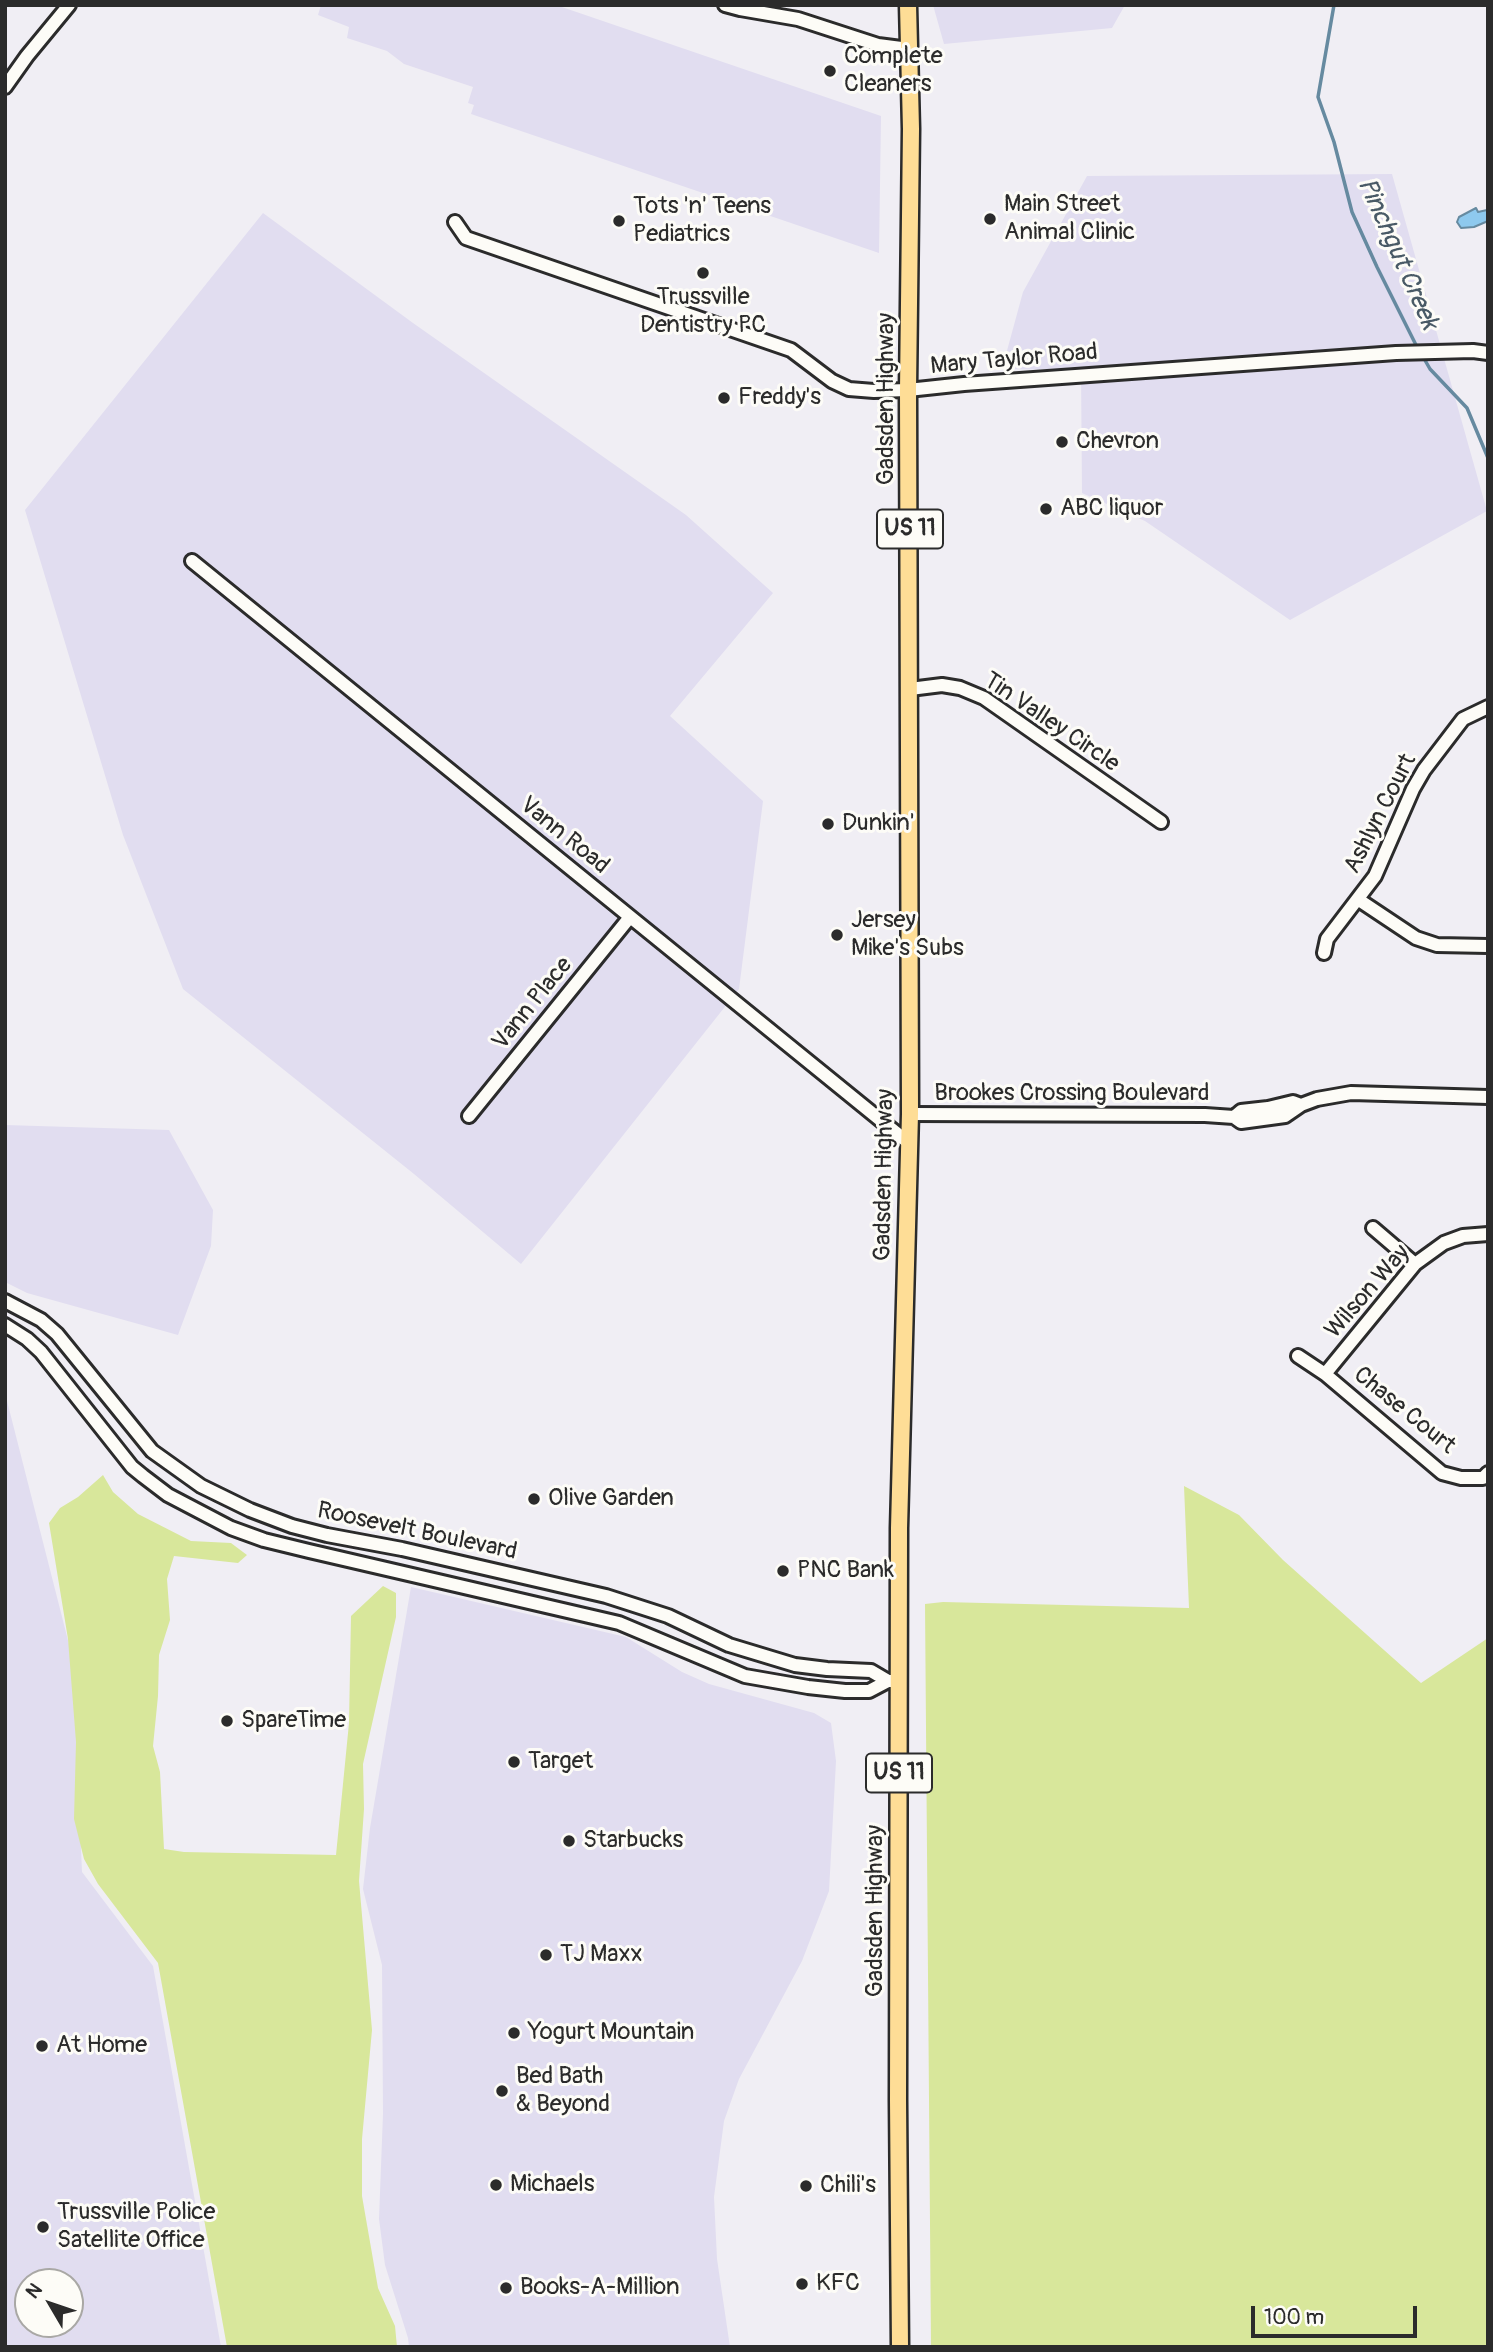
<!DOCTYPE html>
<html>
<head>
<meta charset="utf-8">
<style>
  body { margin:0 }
  #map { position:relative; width:1493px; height:2352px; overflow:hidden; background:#f0eef4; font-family:Pangolin,sans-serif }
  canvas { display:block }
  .frame { position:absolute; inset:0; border:7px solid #2b2b2b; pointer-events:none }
  .north { position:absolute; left:14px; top:2268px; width:70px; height:70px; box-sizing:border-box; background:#fdfcf7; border:2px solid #a9a8a5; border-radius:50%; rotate:309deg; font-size:19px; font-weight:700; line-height:28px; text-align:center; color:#2b2b2b }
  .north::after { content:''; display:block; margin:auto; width:24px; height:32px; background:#2b2b2b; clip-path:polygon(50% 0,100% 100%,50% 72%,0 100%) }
  .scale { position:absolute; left:1251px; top:2306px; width:166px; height:32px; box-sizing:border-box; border:4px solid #2b2b2b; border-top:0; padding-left:9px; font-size:21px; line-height:24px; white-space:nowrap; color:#2b2b2b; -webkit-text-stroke:5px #fdfcf7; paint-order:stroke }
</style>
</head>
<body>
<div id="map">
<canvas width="1493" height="2352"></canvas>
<div class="frame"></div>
<div class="north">N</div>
<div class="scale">100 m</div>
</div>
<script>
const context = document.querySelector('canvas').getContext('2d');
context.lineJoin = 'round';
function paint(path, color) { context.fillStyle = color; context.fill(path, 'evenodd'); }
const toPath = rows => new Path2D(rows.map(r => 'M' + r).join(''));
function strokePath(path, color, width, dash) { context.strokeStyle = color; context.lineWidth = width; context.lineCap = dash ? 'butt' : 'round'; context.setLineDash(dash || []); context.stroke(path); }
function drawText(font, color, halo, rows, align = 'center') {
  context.font = font + ' Pangolin,sans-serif'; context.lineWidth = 6; context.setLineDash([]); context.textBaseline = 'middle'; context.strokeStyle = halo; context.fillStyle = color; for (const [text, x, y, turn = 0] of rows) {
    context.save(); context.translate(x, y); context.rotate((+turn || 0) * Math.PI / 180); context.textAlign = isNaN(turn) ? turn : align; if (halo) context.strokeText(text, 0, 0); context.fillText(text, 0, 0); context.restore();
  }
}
paint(toPath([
  [321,5,556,5,881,116,879,253,471,114,474,105,468,103,473,87,404,64,387,51,347,38,349,27,318,15],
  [933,5,1125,5,1112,28,944,44],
  [1392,174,1487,511,1290,620,1145,521,1082,493,1081,370,1002,369,1023,292,1087,176],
  [263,213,413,323,686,515,773,593,670,716,763,801,739,989,521,1264,414,1174,183,989,123,835,25,510],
  [5,1125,169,1130,213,1210,211,1246,178,1335,27,1293,5,1282],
  [5,1393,73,1660,82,1872,153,1966,221,2347,5,2347],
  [28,2282,70,2282,70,2324,28,2324],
  [411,1587,626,1637,682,1672,709,1684,814,1713,831,1723,836,1761,829,1891,802,1961,739,2079,724,2121,714,2197,717,2259,730,2347,409,2347,408,2338,385,2265,379,2219,383,2114,382,1965,363,1889,370,1828]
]), '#e1ddf0');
paint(toPath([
  [103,1475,113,1492,138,1514,191,1541,231,1543,247,1555,238,1563,174,1556,167,1579,170,1620,159,1655,158,1696,153,1746,160,1772,164,1849,184,1852,336,1855,349,1723,351,1616,383,1586,396,1593,396,1617,363,1764,364,1809,359,1881,372,2030,362,2139,362,2196,378,2288,395,2326,397,2347,227,2347,158,1963,98,1884,84,1859,74,1819,76,1742,68,1639,49,1523,60,1508,78,1497],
  [1184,1486,1239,1515,1283,1560,1421,1683,1488,1638,1488,2347,931,2347,925,1604,943,1602,1189,1608]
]), '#d8e79b');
const water = toPath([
  [1476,208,1478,212,1487,210,1488,221,1474,227,1461,228,1457,222,1459,217,1476,208]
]);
paint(water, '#8ec9ee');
strokePath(water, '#668aa0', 2);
strokePath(toPath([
  [1334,5,1318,97,1334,142,1352,212,1377,267,1418,349],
  [1422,355,1430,369,1467,408,1488,458]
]), '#668aa0', 3.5);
const minor = toPath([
  [725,5,740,9,740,5],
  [740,9,798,19,878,45,909,49],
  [5,87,27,56,69,5],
  [455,222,466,238,791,350,832,381,849,389,874,391,908,390,964,384,1396,353,1473,351,1488,353],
  [192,561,910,1144],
  [910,689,942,685,960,688,984,698,1161,822],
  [1359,900,1416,938,1437,945,1488,946],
  [1324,953,1327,939,1375,876,1413,789,1424,770,1463,719,1488,707],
  [910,1114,1205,1115,1234,1117,1241,1122,1285,1116,1301,1105,1317,1099,1351,1093,1488,1097],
  [469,1116,630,917],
  [1234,1117,1241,1111,1268,1108,1293,1102,1301,1105],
  [1373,1228,1415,1264],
  [5,1301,41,1320,57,1334,152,1451,201,1486,250,1510,292,1526,327,1535,402,1549,606,1596,668,1616,729,1645,795,1665,827,1669,871,1671,888,1681,900,1681],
  [5,1325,27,1339,41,1352,132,1467,143,1476,168,1495,231,1528,264,1540,309,1551,619,1623,745,1676,808,1687,845,1691,869,1691,888,1681],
  [1298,1356,1325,1374,1442,1473,1461,1478,1483,1478,1488,1473],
  [1325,1374,1415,1264,1444,1243,1463,1236,1488,1234]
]);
const major = toPath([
  [900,2347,898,2100,899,1528,910,1114,908,390,911,129,908,5]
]);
strokePath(minor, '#2b2b2b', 18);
strokePath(major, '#2b2b2b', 21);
strokePath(minor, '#fdfcf7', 12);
strokePath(major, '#fedd96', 16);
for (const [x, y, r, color] of [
  [830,71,7,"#2b2b2b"],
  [990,219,7,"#2b2b2b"],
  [619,221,7,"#2b2b2b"],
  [703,273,7,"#2b2b2b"],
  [724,398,7,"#2b2b2b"],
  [1062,442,7,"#2b2b2b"],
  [1046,509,7,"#2b2b2b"],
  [828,824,7,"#2b2b2b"],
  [837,935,7,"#2b2b2b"],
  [534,1499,7,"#2b2b2b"],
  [783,1571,7,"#2b2b2b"],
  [227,1721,7,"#2b2b2b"],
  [514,1762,7,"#2b2b2b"],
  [569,1841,7,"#2b2b2b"],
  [546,1955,7,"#2b2b2b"],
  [514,2033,7,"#2b2b2b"],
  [42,2046,7,"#2b2b2b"],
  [502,2091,7,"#2b2b2b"],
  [496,2185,7,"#2b2b2b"],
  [806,2186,7,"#2b2b2b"],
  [43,2227,7,"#2b2b2b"],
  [802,2284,7,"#2b2b2b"],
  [506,2288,7,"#2b2b2b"]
]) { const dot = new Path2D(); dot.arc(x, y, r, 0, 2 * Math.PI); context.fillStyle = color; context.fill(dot); strokePath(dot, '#fdfcf7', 2.5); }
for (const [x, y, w] of [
  [910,529,66],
  [899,1773,66]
]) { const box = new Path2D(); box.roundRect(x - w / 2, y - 19.5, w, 39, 5); context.fillStyle = '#fdfcf7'; context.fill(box); strokePath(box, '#2b2b2b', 2); }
drawText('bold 23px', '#2b2b2b', null, [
  ["US 11",910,529],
  ["US 11",899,1773]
]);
drawText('24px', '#2b2b2b', '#fdfcf7', [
  ["Complete",844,57],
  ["Cleaners",844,85],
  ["Main Street",1004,205],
  ["Animal Clinic",1004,233],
  ["Tots 'n' Teens",633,207],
  ["Pediatrics",633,235],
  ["Trussville",703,298,"center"],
  ["Dentistry PC",703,326,"center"],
  ["Freddy's",738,398],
  ["Chevron",1076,442],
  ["ABC liquor",1060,509],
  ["Dunkin'",842,824],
  ["Jersey",851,921],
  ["Mike's Subs",851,949],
  ["Olive Garden",548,1499],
  ["PNC Bank",797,1571],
  ["SpareTime",241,1721],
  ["Target",528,1762],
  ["Starbucks",583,1841],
  ["TJ Maxx",560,1955],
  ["Yogurt Mountain",528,2033],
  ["At Home",56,2046],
  ["Bed Bath",516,2077],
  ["& Beyond",516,2105],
  ["Michaels",510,2185],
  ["Chili's",820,2186],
  ["Trussville Police",57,2213],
  ["Satellite Office",57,2241],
  ["KFC",816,2284],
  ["Books-A-Million",520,2288]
], 'left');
drawText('24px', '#2b2b2b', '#fdfcf7', [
  ["Mary Taylor Road",1014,360,-5],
  ["Gadsden Highway",887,399,-90],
  ["Tin Valley Circle",1051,723,34],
  ["Ashlyn Court",1381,814,-63],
  ["Vann Road",564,836,39],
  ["Vann Place",533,1004,-51],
  ["Brookes Crossing Boulevard",1072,1094],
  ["Gadsden Highway",885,1175,-89],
  ["Wilson Way",1368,1292,-49],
  ["Chase Court",1404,1411,39],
  ["Roosevelt Boulevard",417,1532,12],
  ["Gadsden Highway",876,1911,-90]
]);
drawText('italic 26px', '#495a66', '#fdfcf7', [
  ["Pinchgut Creek",1397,254,66]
]);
</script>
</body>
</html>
